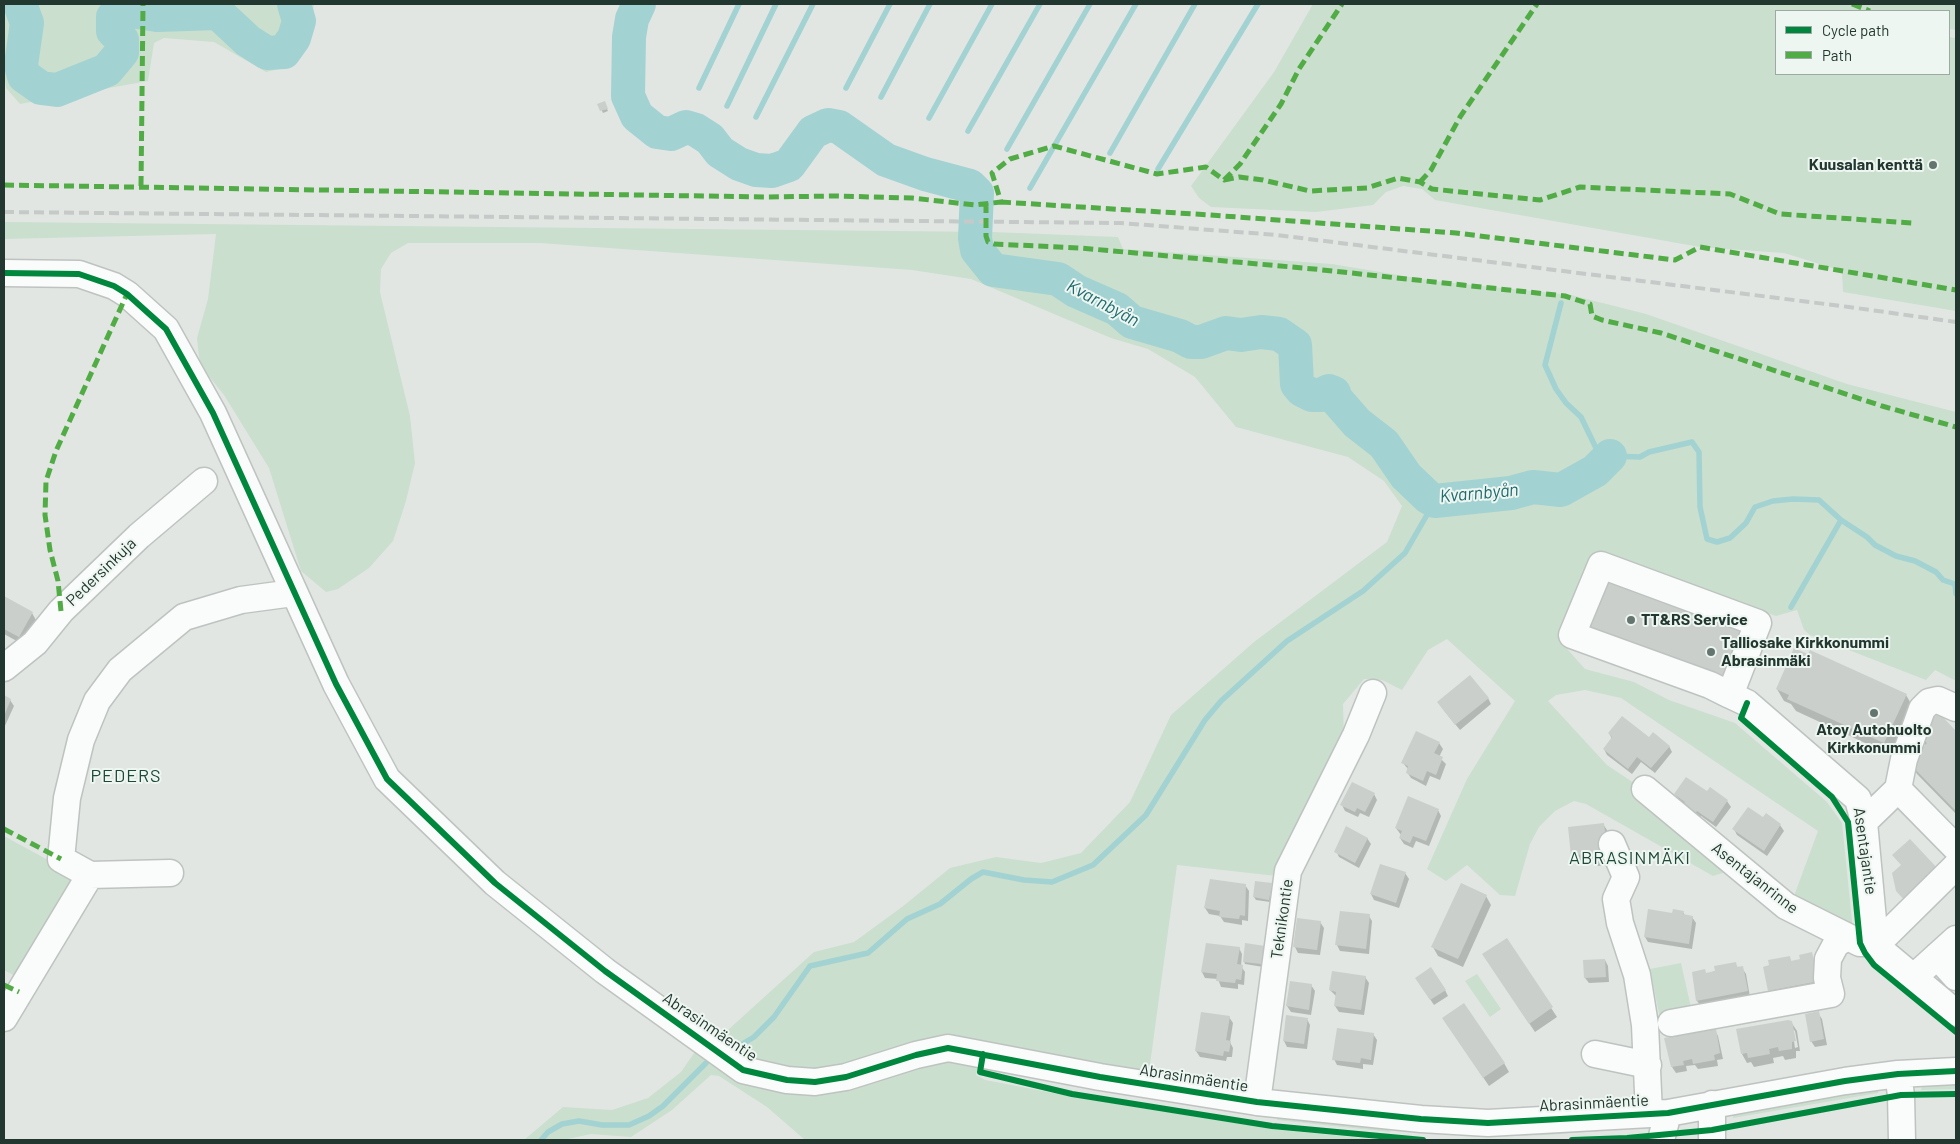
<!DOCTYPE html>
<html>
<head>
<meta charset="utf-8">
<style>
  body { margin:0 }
  #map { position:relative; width:1960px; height:1144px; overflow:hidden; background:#e1e6e3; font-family:Barlow,sans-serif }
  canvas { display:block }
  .frame { position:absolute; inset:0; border:5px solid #21372f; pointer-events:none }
  .legend { position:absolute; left:1775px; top:10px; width:175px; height:65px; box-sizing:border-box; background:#eef6f1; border:1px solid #9caaa3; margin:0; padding:6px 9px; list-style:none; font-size:15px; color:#21372f }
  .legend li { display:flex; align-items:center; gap:10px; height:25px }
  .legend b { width:25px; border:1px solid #9caaa3 }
</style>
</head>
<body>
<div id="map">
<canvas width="1960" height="1144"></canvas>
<div class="frame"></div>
<ul class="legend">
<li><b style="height:6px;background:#00873e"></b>Cycle path</li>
<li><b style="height:6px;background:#52ac45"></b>Path</li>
</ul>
</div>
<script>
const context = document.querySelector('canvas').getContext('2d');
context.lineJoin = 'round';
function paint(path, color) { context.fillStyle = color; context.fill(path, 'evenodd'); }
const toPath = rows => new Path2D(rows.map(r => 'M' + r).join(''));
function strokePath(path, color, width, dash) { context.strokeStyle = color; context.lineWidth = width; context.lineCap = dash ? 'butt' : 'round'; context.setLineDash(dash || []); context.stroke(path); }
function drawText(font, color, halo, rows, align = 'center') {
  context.font = font + ' Barlow,sans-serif'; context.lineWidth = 4; context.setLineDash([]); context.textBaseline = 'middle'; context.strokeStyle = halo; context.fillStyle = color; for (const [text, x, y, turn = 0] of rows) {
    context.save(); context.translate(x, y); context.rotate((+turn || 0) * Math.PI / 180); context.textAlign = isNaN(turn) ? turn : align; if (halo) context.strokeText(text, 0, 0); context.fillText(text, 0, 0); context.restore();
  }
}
paint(toPath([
  [4,4,314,4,309,38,293,66,266,72,214,42,164,38,154,43,148,81,20,104,6,88,4,70],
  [1313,4,1956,4,1956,30,1949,29,1949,11,1776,11,1776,74,1949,74,1949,37,1956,38,1956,311,1843,292,1842,271,1784,253,1700,247,1435,200,1422,189,1403,186,1386,192,1373,205,1316,212,1211,207,1199,198,1191,186,1274,72],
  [4,222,992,232,1118,237,1123,249,1332,264,1434,281,1571,295,1646,314,1847,384,1956,412,1956,681,1935,670,1926,680,1810,635,1804,630,1797,610,1776,616,1600,554,1561,642,1585,669,1634,682,1669,700,1735,723,1827,802,1842,823,1853,930,1791,904,1818,831,1621,698,1585,690,1556,695,1548,701,1607,765,1631,781,1722,860,1726,872,1713,876,1586,804,1574,801,1555,811,1539,827,1530,844,1515,896,1500,895,1467,865,1446,881,1427,869,1467,779,1515,701,1447,639,1428,650,1402,690,1382,680,1364,679,1343,704,1344,741,1277,876,1177,865,1149,1072,983,1042,1268,1112,1268,1117,1127,1095,978,1067,976,1075,985,1080,1074,1097,1272,1129,1382,1140,805,1140,767,1107,719,1076,711,1075,672,1110,631,1137,591,1134,563,1140,524,1140,563,1107,612,1110,648,1098,681,1072,699,1046,718,1039,814,952,854,942,902,907,950,868,996,857,1041,863,1081,853,1130,802,1171,715,1254,642,1387,542,1402,506,1384,481,1348,457,1236,427,1195,377,1148,349,1111,338,971,279,912,270,540,243,408,243,391,253,381,269,380,292,410,416,415,463,406,501,393,541,369,568,338,589,326,592,301,571,269,468,224,395,200,365,197,338,208,299,216,234,4,239],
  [4,836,79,877,15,976,4,970],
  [1681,963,1692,1012,1660,1018,1650,969],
  [1477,974,1501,1009,1490,1017,1465,981],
  [1932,1082,1956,1083,1956,1089,1921,1090,1922,1087],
  [1878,1090,1878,1093,1733,1118,1733,1114,1739,1109],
  [1278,1114,1382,1125,1391,1132,1277,1120],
  [1651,1127,1547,1135,1480,1137,1448,1134,1451,1130]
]), '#cadfce');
paint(toPath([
  [599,105,605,105,608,111,603,113],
  [4,597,32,613,37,622,24,645,4,634],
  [1777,689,1906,695,1913,707,1891,755,1796,711,1791,704,1784,701],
  [4,697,10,700,14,706,4,728],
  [1488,698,1491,704,1460,730,1442,708],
  [1939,714,1956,733,1956,814,1917,774,1910,762,1926,747,1918,733],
  [1609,733,1649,739,1669,746,1672,752,1655,773,1641,762,1632,774,1607,755,1604,749,1612,739],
  [1439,743,1443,749,1439,757,1446,764,1440,780,1430,776,1426,786,1411,778,1407,772,1408,769,1403,763],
  [1707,793,1727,801,1731,807,1716,827,1701,816,1697,822,1675,794],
  [1374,794,1377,800,1369,817,1360,813,1358,817,1345,811,1342,805],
  [1438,810,1441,816,1429,846,1416,841,1413,848,1404,844,1400,838,1401,835,1396,828],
  [1766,815,1780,825,1784,831,1767,856,1737,835,1734,829,1763,819],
  [1603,824,1607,830,1611,865,1597,866,1593,859,1576,861,1572,855],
  [1367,838,1371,844,1359,868,1339,857,1336,851],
  [1405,873,1409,879,1399,908,1374,900,1371,894],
  [1271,884,1270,902,1256,900,1254,897],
  [1245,885,1249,891,1248,921,1242,920,1242,925,1224,922,1220,916,1209,914,1205,908],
  [1486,896,1491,905,1463,967,1438,956,1433,947],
  [1683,912,1685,916,1692,917,1696,923,1692,949,1648,942,1645,937,1673,914],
  [1369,916,1372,921,1369,954,1340,951,1337,945],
  [1320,922,1324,928,1320,955,1298,953,1295,947],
  [1506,939,1557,1017,1535,1032,1489,963],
  [1239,948,1242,954,1241,966,1245,972,1244,985,1238,984,1238,989,1221,987,1218,979,1205,978,1202,972],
  [1265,949,1263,967,1245,964,1244,961],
  [1811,954,1822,987,1772,997,1764,968,1789,957,1792,962,1801,960],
  [1605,960,1608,966,1609,982,1589,983,1585,978],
  [1735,963,1738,968,1742,968,1746,974,1750,997,1701,1006,1697,1001,1707,974],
  [1365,977,1369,983,1364,1015,1339,1012,1335,1006,1337,997,1330,990],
  [1420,984,1445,990,1448,996,1434,1005],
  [1311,985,1315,991,1311,1015,1291,1012,1287,1006],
  [1818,1013,1822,1019,1827,1045,1815,1047,1811,1041],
  [1229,1017,1233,1023,1230,1042,1233,1048,1232,1057,1227,1057,1226,1061,1200,1057,1196,1051],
  [1307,1019,1310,1025,1307,1049,1287,1047,1284,1041],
  [1791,1022,1797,1031,1800,1051,1796,1051,1796,1058,1785,1060,1783,1056,1773,1058,1774,1063,1754,1067,1751,1062,1747,1063,1742,1054],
  [1792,1028,1795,1031,1798,1047,1795,1048],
  [1449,1027,1504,1063,1509,1072,1489,1086],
  [1715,1030,1718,1036,1723,1059,1717,1060,1718,1066,1698,1069,1695,1065,1686,1066,1687,1071,1676,1073,1672,1067],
  [1373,1034,1377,1040,1373,1065,1363,1064,1363,1069,1337,1065,1334,1059]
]), '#0003');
strokePath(toPath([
  [699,88,739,4],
  [846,88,890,4],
  [881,97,930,4],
  [727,106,776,4],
  [756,117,813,4],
  [929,118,992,4],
  [968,131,1040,4],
  [1007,149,1090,4],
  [1110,153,1195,4],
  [1158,169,1258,4],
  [1030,188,1136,4],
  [1561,303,1545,365,1556,389,1566,403,1581,417,1597,450,1610,456,1640,457,1649,452,1692,442,1699,452,1700,507,1707,539,1717,542,1730,538,1746,523,1755,507,1773,501,1793,499,1819,500,1841,520,1867,537,1875,545,1896,556,1915,561,1936,572,1943,580,1955,584,1956,594],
  [1791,607,1841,520],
  [729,1052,754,1037,774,1017,810,966,868,953,907,919,940,904,971,879,983,872,1024,880,1052,882,1093,865,1146,815,1205,720,1221,701,1287,641,1363,591,1405,553,1435,501],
  [541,1140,548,1132,562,1124,579,1121,602,1125,629,1125,649,1116,663,1106,706,1063]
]), '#a3d2d2', 5.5);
strokePath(toPath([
  [20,4,27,23,21,65,24,76,41,88,57,90,107,70,122,52,122,40,113,31,113,17,119,9,157,15,218,13,248,41,267,53,284,52,294,38,299,21,294,4],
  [639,4,632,19,629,37,628,96,637,116,657,132,671,134,686,127,696,130,710,139,720,152,739,164,756,170,772,171,789,165,813,132,828,125,839,127,886,160,925,174,970,186,977,193,975,238,977,250,993,270,1058,279,1076,291,1117,309,1132,322,1180,336,1191,342,1201,342,1226,333,1241,335,1261,332,1279,334,1295,345,1297,384,1302,390,1312,395,1321,395,1329,391,1334,393,1336,399,1357,423,1384,444,1406,476,1428,497,1435,501,1511,493,1533,487,1561,490,1595,471,1610,456]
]), '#a3d2d2', 34);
paint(toPath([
  [605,101,608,109,600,111,597,104],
  [1601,577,1744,629,1725,681,1582,629],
  [4,596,33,612,19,637,4,629],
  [1794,648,1808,654,1810,650,1907,694,1884,743,1787,699,1789,695,1776,689],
  [1470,675,1489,698,1455,725,1437,702],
  [4,695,11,699,4,716],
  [1939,713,1956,731,1956,811,1908,762,1927,743,1916,733],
  [1622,716,1649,737,1653,732,1670,746,1651,768,1637,757,1628,769,1603,749,1612,737,1608,733],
  [1416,731,1440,742,1434,753,1443,757,1436,775,1427,771,1423,781,1406,773,1408,766,1401,763],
  [1686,777,1707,791,1710,787,1728,800,1713,822,1697,811,1693,817,1680,808,1685,802,1674,794],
  [1352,782,1375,793,1365,812,1357,808,1355,812,1340,805],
  [1408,796,1439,809,1426,841,1413,836,1410,843,1399,838,1402,831,1395,828],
  [1748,807,1763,817,1766,813,1781,824,1764,851,1732,829],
  [1604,823,1608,859,1592,861,1591,853,1571,856,1568,827],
  [1346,826,1368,838,1355,863,1334,852],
  [1910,839,1940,871,1906,902,1896,891,1892,873,1901,865,1892,855],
  [1380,864,1406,872,1396,903,1370,894],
  [1210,879,1246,884,1245,916,1240,915,1239,919,1219,917,1220,911,1204,908],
  [1255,881,1272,883,1269,900,1253,897],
  [1461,883,1487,895,1458,959,1431,947],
  [1648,909,1672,913,1673,909,1684,911,1683,914,1693,916,1689,944,1644,937],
  [1340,911,1370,914,1366,949,1335,945],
  [1297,918,1321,921,1317,950,1293,947],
  [1507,938,1553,1007,1529,1024,1482,954],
  [1206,943,1240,947,1237,964,1243,965,1241,980,1236,979,1235,983,1216,981,1217,974,1201,972],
  [1245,943,1265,946,1262,964,1243,962],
  [1812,952,1819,981,1768,991,1763,967,1769,965,1768,960,1790,956,1791,961,1800,959,1799,955],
  [1605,959,1606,977,1584,978,1583,960],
  [1736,962,1737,967,1743,966,1748,991,1696,1001,1692,972,1705,969,1706,973,1715,971,1714,966],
  [1431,967,1446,990,1430,1000,1415,978],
  [1332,971,1366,976,1361,1010,1334,1006,1336,992,1329,990],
  [1290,981,1312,984,1309,1010,1286,1006],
  [1464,1003,1505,1063,1483,1078,1442,1018],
  [1819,1011,1824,1039,1810,1042,1805,1014],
  [1201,1012,1230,1016,1226,1040,1231,1041,1229,1052,1224,1051,1223,1056,1195,1051],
  [1286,1015,1308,1018,1304,1044,1283,1041],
  [1788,1020,1792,1021,1796,1041,1792,1042,1792,1049,1779,1051,1778,1047,1769,1049,1770,1054,1748,1058,1747,1053,1741,1054,1736,1029],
  [1337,1028,1374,1033,1371,1060,1361,1058,1360,1063,1332,1060],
  [1716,1029,1720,1053,1714,1055,1715,1060,1693,1064,1692,1059,1683,1061,1684,1065,1671,1067,1664,1038]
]), '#cacfcc');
const minor = toPath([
  [4,273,79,274,114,286,127,294,166,329,213,413,336,684,387,779,495,883,605,971,743,1070,787,1080,815,1082,846,1077,916,1055,948,1048,1100,1077,1257,1102,1421,1119,1488,1123,1668,1113,1845,1081,1898,1074,1956,1071],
  [4,668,35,643,61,611,139,536,204,481],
  [1730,695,1758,623,1601,565,1572,635,1710,685,1730,695,1747,703,1858,799,1864,822,1874,931,1878,943,1883,952,1956,1013],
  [1645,789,1786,906,1860,943,1878,943,1956,866],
  [1898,789,1904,759,1922,709,1929,702,1938,700,1956,708],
  [1864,822,1898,789,1956,848],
  [1612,844,1626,877,1616,899,1620,923,1637,975,1645,1025,1649,1114],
  [90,875,61,859,67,798,81,740,97,701,120,670,184,617,241,600,293,593],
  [1937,956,1956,977],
  [1914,977,1956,939],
  [4,1018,90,875,170,873],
  [1671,1023,1831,994,1827,978,1828,959,1836,944,1847,937],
  [1595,1054,1648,1065],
  [1898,1074,1901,1095,1902,1140],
  [1257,1102,1288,871,1356,735,1373,693],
  [1661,1140,1668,1113],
  [1712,1140,1712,1104]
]);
strokePath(minor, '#bec3c0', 29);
strokePath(minor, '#fafbfb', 26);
strokePath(toPath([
  [4,212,1120,223,1277,235,1849,307,1956,322]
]), '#c5c9c7', 4, [10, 5]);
strokePath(toPath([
  [1852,4,1870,11],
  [1224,180,1240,164,1281,104,1299,69,1342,4],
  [1420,182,1431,170,1460,117,1537,4],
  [4,185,766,197,835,196,912,198,975,205,1001,202,992,173,1010,159,1054,146,1157,174,1206,167,1224,180,1239,177,1263,180,1310,191,1367,188,1398,178,1420,182,1432,189,1540,200,1580,187,1730,194,1780,214,1912,223],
  [141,186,143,4],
  [1001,202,1210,215,1456,233,1675,260,1700,247,1956,290],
  [986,203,986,236,988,242,994,244,1080,248,1314,269,1565,296,1590,304,1592,316,1602,320,1661,333,1882,406,1956,427],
  [61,611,58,581,50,550,45,515,46,481,56,451,127,294],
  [4,829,61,859],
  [4,985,19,992]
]), '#52ac45', 5, [10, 5]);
strokePath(toPath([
  [4,273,79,274,114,286,127,294,166,329,213,413,336,684,387,779,495,883,605,971,743,1070,787,1080,815,1082,846,1077,916,1055,948,1048,1100,1077,1257,1102,1421,1119,1488,1123,1668,1113,1845,1081,1898,1074,1956,1071],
  [1747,703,1741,718,1832,797,1848,822,1860,943,1865,953,1874,965,1956,1032],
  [983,1054,980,1072,1072,1094,1272,1126,1423,1140],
  [1572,1140,1627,1138,1712,1130,1901,1095,1956,1094]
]), '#00873e', 6);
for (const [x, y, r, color] of [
  [1933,165,5,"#64746e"],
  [1631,620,5,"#64746e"],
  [1711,652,5,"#64746e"],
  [1874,713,5,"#64746e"]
]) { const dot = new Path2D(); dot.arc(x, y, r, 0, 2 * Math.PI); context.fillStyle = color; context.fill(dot); strokePath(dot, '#eef6f1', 2); }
drawText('bold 16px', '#21372f', '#eef6f1', [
  ["Kuusalan kenttä",1923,165,"right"],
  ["TT&RS Service",1641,620],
  ["Talliosake Kirkkonummi",1721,643],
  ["Abrasinmäki",1721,661],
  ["Atoy Autohuolto",1874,730,"center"],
  ["Kirkkonummi",1874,748,"center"]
], 'left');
drawText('16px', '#21372f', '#eef6f1', [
  ["Pedersinkuja",101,572,-44],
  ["Asentajantie",1865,851,82],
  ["Asentajanrinne",1755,878,38],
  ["Teknikontie",1282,919,-82],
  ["Abrasinmäentie",710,1027,34],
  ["Abrasinmäentie",1194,1078,9],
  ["Abrasinmäentie",1594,1103,-3]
]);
drawText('italic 18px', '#1f6b6f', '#eef6f1', [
  ["Kvarnbyån",1103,303,28],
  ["Kvarnbyån",1479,493,-5]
]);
context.letterSpacing = '1px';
drawText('18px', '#1e4839', '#eef6f1', [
  ["PEDERS",126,776],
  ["ABRASINMÄKI",1630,858]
]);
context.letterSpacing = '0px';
</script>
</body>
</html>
